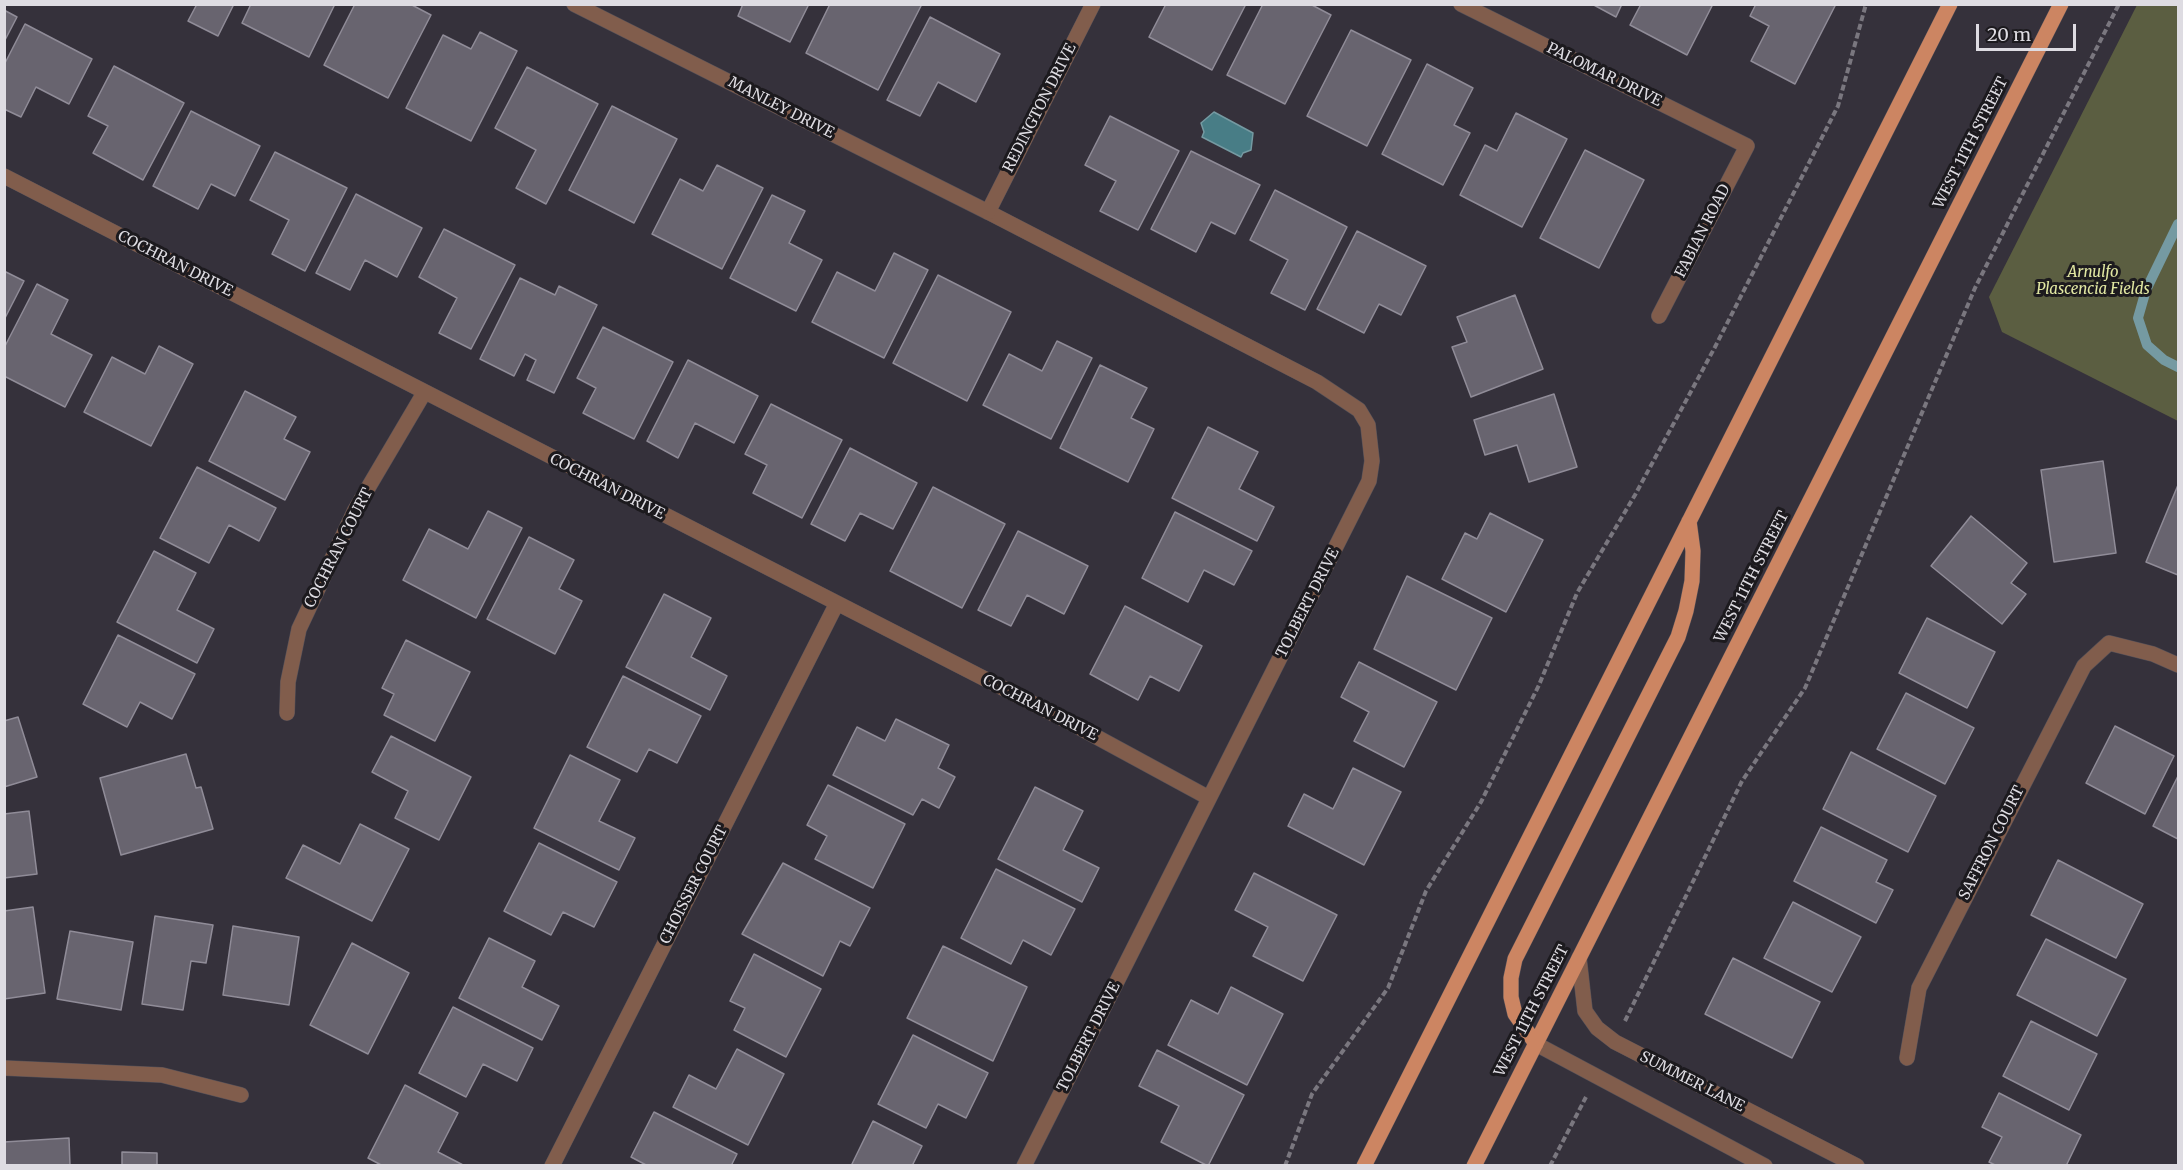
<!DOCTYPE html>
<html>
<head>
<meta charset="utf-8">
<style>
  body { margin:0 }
  #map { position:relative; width:2183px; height:1170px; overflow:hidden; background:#35313b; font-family:Merriweather,serif }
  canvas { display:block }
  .frame { position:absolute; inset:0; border:6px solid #dedce2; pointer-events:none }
  .scale { position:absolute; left:1976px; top:24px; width:100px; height:27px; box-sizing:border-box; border:3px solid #dedce2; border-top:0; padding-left:8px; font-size:18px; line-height:21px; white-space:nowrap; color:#dedce2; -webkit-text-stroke:4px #1c1a1e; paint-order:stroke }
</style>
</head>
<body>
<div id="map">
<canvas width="2183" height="1170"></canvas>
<div class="frame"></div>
<div class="scale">20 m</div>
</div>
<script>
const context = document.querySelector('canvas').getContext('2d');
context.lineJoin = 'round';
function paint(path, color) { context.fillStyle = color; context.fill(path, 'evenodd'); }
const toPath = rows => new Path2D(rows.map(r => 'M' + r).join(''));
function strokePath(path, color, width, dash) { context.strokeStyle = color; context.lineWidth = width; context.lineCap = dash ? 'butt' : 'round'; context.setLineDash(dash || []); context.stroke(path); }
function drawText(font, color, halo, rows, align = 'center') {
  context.font = font + ' Merriweather,serif'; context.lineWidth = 6; context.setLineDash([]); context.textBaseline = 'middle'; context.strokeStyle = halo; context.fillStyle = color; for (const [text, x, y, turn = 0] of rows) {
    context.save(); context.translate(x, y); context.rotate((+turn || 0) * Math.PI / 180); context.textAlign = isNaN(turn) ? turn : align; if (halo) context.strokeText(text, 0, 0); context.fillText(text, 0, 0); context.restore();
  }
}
paint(toPath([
  [2137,5,2178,5,2178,421,2002,332,1989,297]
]), '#5b5e41');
const water = toPath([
  [1214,112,1253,133,1251,150,1243,153,1241,157,1202,137,1204,132,1201,123,1214,112]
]);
paint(water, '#487d86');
strokePath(water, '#759aa2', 1.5);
strokePath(toPath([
  [2178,224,2146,290,2138,318,2147,345,2164,360,2178,367]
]), '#759aa2', 10);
const building = toPath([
  [197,4,234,4,218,36,188,21,197,4],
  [251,4,335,4,309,57,242,23,251,4],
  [355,4,410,4,431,15,388,98,324,65,355,4],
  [743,4,809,4,790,42,738,16,743,4],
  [830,4,922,4,878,90,806,53,830,4],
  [1166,4,1246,4,1212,70,1149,37,1166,4],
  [1263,4,1310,4,1331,15,1285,104,1227,75,1263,4],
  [1592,4,1622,4,1616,17,1592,4],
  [1641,4,1713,4,1687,55,1630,25,1641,4],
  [1756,4,1836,4,1795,84,1751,61,1769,26,1750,16,1756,4],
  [4,10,17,17,4,42,4,10],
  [930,17,1000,54,976,102,938,82,920,116,887,100,930,17],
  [25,24,92,59,69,104,36,87,21,117,4,109,4,65,25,24],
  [1351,30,1411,60,1367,146,1307,116,1351,30],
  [480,32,517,51,471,141,406,108,443,35,471,49,480,32],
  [1427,64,1473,88,1454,125,1470,133,1443,185,1382,154,1427,64],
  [114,66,184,103,143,180,93,153,108,126,88,116,114,66],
  [527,67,598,104,546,204,516,188,536,150,495,128,527,67],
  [612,106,677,139,634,223,569,190,612,106],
  [191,111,260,146,235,196,211,184,198,209,153,186,191,111],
  [1516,113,1567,139,1522,227,1460,195,1485,145,1497,151,1516,113],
  [1110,116,1179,151,1138,230,1100,211,1116,181,1085,165,1110,116],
  [1585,150,1644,180,1599,268,1540,238,1585,150],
  [1191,151,1260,185,1235,234,1211,222,1196,252,1151,229,1191,151],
  [275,152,347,188,305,271,272,254,289,220,250,200,275,152],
  [717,165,763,188,722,269,652,234,680,179,703,191,717,165],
  [1275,190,1347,227,1305,310,1271,293,1288,260,1250,240,1275,190],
  [356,194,422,228,397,277,365,260,350,290,316,273,356,194],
  [772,195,805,211,789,243,822,260,796,311,730,278,772,195],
  [444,229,515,265,471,349,439,333,457,298,419,277,444,229],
  [1357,231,1426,266,1401,315,1379,304,1364,333,1317,309,1357,231],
  [894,253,928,270,884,358,812,322,837,272,875,291,894,253],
  [4,271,24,281,4,320,4,271],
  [938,275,1011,312,967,401,893,363,938,275],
  [520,278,555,295,559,286,597,305,554,393,527,380,536,360,525,354,514,376,480,359,520,278],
  [37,284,68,300,51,334,92,355,65,407,4,376,4,348,37,284],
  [1515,295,1543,369,1471,397,1452,347,1467,342,1457,317,1515,295],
  [603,327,673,362,634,439,583,413,596,388,577,378,603,327],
  [1057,341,1092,358,1051,439,983,405,1009,354,1042,371,1057,341],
  [159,346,193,364,151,446,84,412,112,357,145,374,159,346],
  [688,360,758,396,734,443,695,423,678,458,647,441,688,360],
  [1100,365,1147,388,1131,418,1154,429,1128,482,1060,448,1100,365],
  [245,391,296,417,284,439,310,452,285,500,209,461,245,391],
  [1554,394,1577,467,1529,482,1517,445,1485,455,1474,420,1554,394],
  [771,404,842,440,802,518,753,493,767,465,745,454,771,404],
  [1208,427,1258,452,1239,489,1274,507,1257,541,1172,498,1208,427],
  [850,448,917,483,893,529,860,513,845,541,811,524,850,448],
  [2103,461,2116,553,2054,562,2041,470,2103,461],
  [197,467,276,508,259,541,229,525,209,563,160,538,197,467],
  [2178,485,2178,575,2146,562,2178,485],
  [933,487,1005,524,962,608,890,571,933,487],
  [488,511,522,528,476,618,403,580,429,529,468,549,488,511],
  [1175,512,1252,551,1234,585,1204,570,1188,602,1142,578,1175,512],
  [1490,513,1543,540,1506,612,1442,579,1465,533,1477,539,1490,513],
  [1971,516,2027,563,2011,583,2026,594,2002,624,1931,566,1971,516],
  [1018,531,1088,566,1064,614,1027,595,1011,626,978,610,1018,531],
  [529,537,574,560,559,589,582,601,555,654,487,619,529,537],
  [154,551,196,573,177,610,214,629,197,663,117,622,154,551],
  [1407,576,1492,618,1456,690,1374,649,1407,576],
  [664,594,711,618,691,657,727,676,710,710,626,667,664,594],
  [1125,606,1202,646,1179,691,1150,676,1138,700,1090,674,1125,606],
  [1927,618,1995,652,1967,708,1899,673,1927,618],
  [118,635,195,674,172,719,140,702,127,727,83,704,118,635],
  [406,640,470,672,435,741,384,715,394,694,382,688,406,640],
  [1359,662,1437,702,1404,767,1354,741,1369,712,1341,697,1359,662],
  [623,676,701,716,677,763,649,749,637,772,587,747,623,676],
  [1906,693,1974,728,1945,784,1877,749,1906,693],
  [18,717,37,777,4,787,4,721,18,717],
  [896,719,949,745,938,768,955,777,939,808,922,799,913,815,833,775,857,727,885,741,896,719],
  [2115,726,2174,756,2145,814,2086,783,2115,726],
  [391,736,471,777,439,840,395,818,408,791,372,772,391,736],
  [1851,752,1936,796,1908,852,1823,809,1851,752],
  [186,754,196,788,201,787,213,829,121,855,100,778,186,754],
  [570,755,620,780,599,821,635,838,619,870,534,828,570,755],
  [1353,768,1401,792,1364,865,1288,826,1304,794,1333,809,1353,768],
  [2178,776,2178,839,2153,826,2178,776],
  [828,785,905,824,873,888,815,859,827,836,807,825,828,785],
  [1035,787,1083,811,1063,850,1099,868,1082,902,998,859,1035,787],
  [29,811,37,874,4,878,4,814,29,811],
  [360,824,409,849,372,921,286,878,303,845,340,864,360,824],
  [1821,827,1887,860,1876,882,1893,890,1876,923,1794,881,1821,827],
  [539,843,617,882,594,927,563,912,551,935,504,911,539,843],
  [2058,860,2143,904,2116,958,2031,915,2058,860],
  [783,863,870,908,850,946,840,941,823,976,742,934,783,863],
  [996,869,1075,909,1051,955,1023,940,1011,964,961,938,996,869],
  [1254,873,1337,915,1303,981,1253,956,1268,927,1235,910,1254,873],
  [1793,902,1861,937,1832,992,1764,958,1793,902],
  [33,907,45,993,4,999,4,911,33,907],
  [155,916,213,925,206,963,191,961,183,1010,142,1004,155,916],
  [233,926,299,937,289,1005,223,995,233,926],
  [70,931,133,942,121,1010,57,999,70,931],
  [489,938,535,961,522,987,559,1006,542,1040,459,998,489,938],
  [2046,939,2126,979,2097,1036,2017,995,2046,939],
  [352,943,409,973,368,1054,310,1025,352,943],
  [943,946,1027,987,993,1061,907,1018,943,946],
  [754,954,821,989,786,1057,734,1030,745,1008,730,1001,754,954],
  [1733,958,1820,1002,1792,1058,1705,1014,1733,958],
  [1231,987,1283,1014,1247,1085,1168,1045,1191,1000,1218,1014,1231,987],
  [453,1007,533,1048,517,1081,483,1064,466,1097,419,1073,453,1007],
  [2031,1021,2097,1054,2069,1110,2003,1076,2031,1021],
  [913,1035,988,1073,966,1118,938,1104,926,1128,878,1104,913,1035],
  [737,1049,784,1074,748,1145,673,1107,689,1075,716,1089,737,1049],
  [1157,1050,1244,1095,1208,1166,1161,1142,1179,1106,1139,1086,1157,1050],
  [405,1085,458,1113,438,1152,465,1166,383,1166,368,1158,405,1085],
  [1999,1093,2081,1135,2066,1166,1997,1166,1989,1162,2002,1137,1982,1127,1999,1093],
  [654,1112,737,1154,731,1166,648,1166,631,1157,654,1112],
  [873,1121,922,1146,912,1166,851,1166,873,1121],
  [69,1138,70,1166,4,1166,4,1142,69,1138],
  [122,1152,157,1153,157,1166,122,1166,122,1152]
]);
paint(building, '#68646f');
strokePath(building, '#908c98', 1.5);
const minor = toPath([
  [1461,4,1747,146,1659,316],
  [4,176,1069,722,1209,798],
  [988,212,1317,382,1359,410,1368,425,1372,461,1369,481,1024,1166],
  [287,713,288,682,299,629,355,510,424,393],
  [1579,958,1585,1011,1597,1028,1615,1042,1857,1166],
  [1536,1044,1765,1166],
  [1907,1058,1919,988,2084,666,2109,643,2153,654,2178,665],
  [4,1068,162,1075,241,1095],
  [552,1166,836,605]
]);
const tertiary = toPath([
  [574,4,988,212,1093,4]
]);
const primary = toPath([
  [1536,1044,1515,1014,1511,997,1511,978,1515,959,1678,637,1686,611,1692,581,1693,551,1689,521],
  [1364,1166,1950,4],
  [1474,1166,2061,4]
]);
strokePath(minor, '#535059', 16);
strokePath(tertiary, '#535059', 16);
strokePath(primary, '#535059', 16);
strokePath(toPath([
  [1625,1021,1742,781,1805,688,1975,288,2119,4],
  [1285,1166,1312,1094,1388,988,1426,891,1481,802,1539,685,1577,593,1635,495,1715,347,1838,106,1866,4],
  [1550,1166,1586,1097]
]), '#7a777f', 4, [6, 3]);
strokePath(minor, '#815d4c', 15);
strokePath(tertiary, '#815d4c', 15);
strokePath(primary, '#cc8562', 15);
drawText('15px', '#dedce2', '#1c1a1e', [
  ["PALOMAR DRIVE",1604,75,26],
  ["MANLEY DRIVE",781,108,27],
  ["REDINGTON DRIVE",1040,108,-63],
  ["WEST 11TH STREET",1971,143,-63],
  ["FABIAN ROAD",1703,231,-63],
  ["COCHRAN DRIVE",175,264,27],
  ["COCHRAN DRIVE",607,487,27],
  ["COCHRAN COURT",339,548,-63],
  ["WEST 11TH STREET",1752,577,-63],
  ["TOLBERT DRIVE",1308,603,-63],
  ["COCHRAN DRIVE",1040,708,27],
  ["SAFFRON COURT",1992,843,-63],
  ["CHOISSER COURT",694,885,-63],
  ["WEST 11TH STREET",1532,1011,-63],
  ["TOLBERT DRIVE",1089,1037,-63],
  ["SUMMER LANE",1692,1082,27]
]);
drawText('italic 15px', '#e1e7a2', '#1c1a1e', [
  ["Arnulfo",2093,273],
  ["Plascencia Fields",2093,290]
]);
</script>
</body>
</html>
